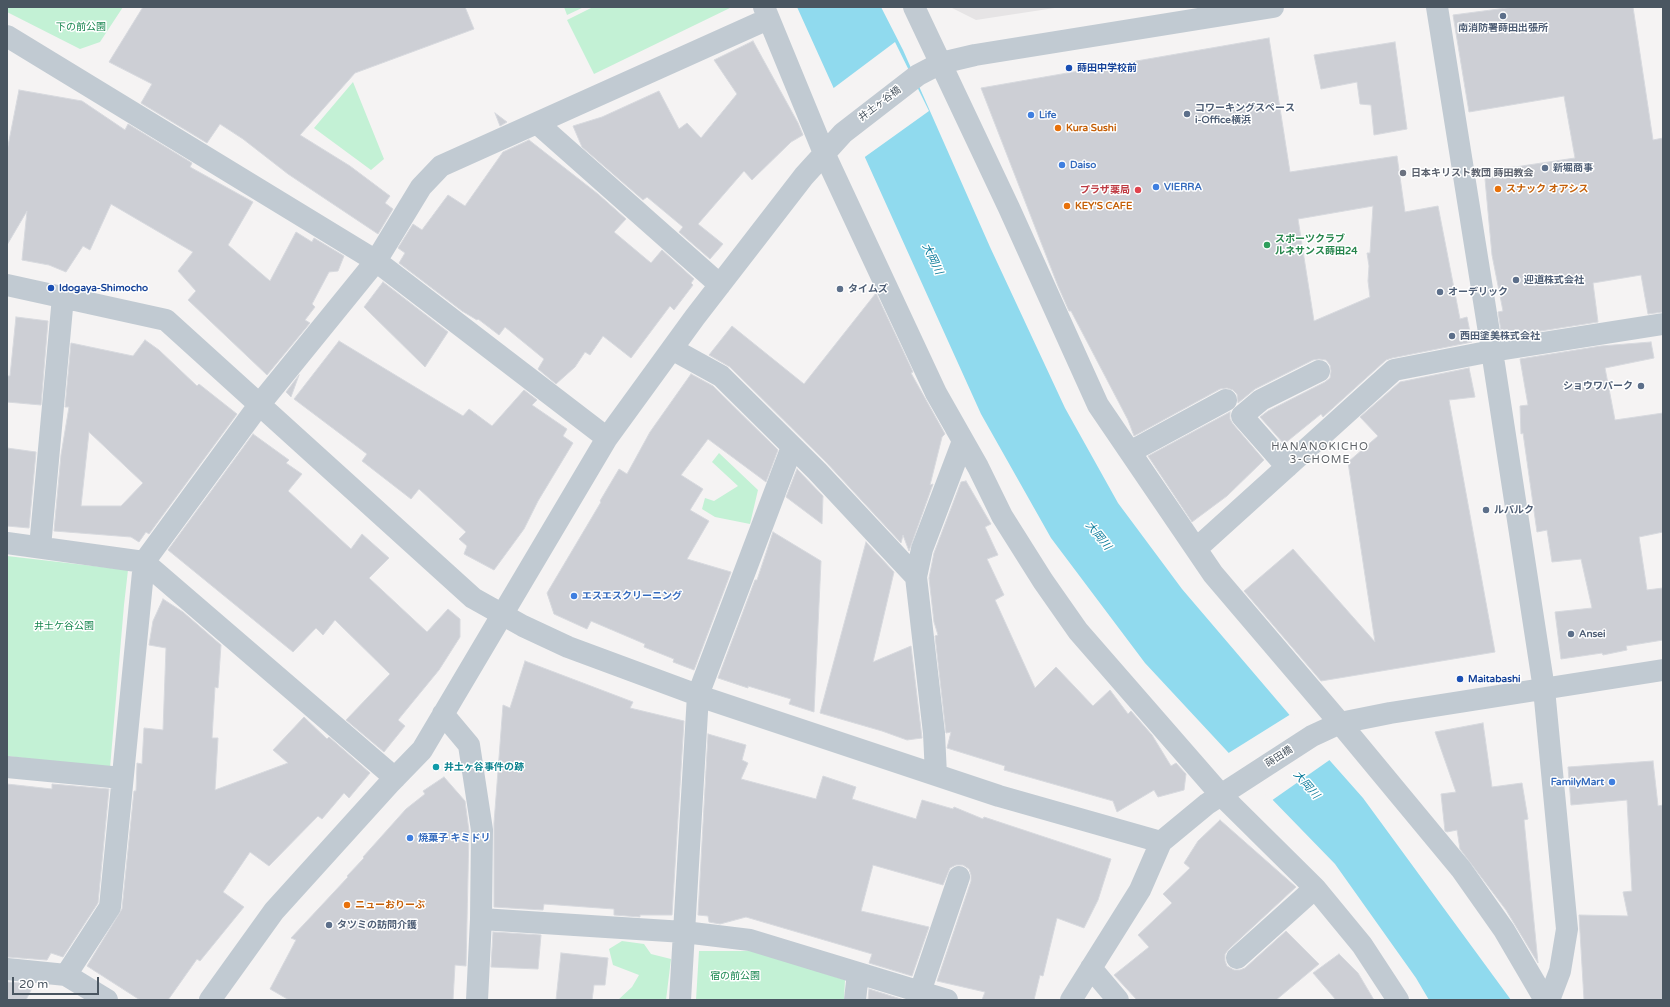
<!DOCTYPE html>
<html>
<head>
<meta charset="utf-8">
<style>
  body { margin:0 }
  #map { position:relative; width:1670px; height:1007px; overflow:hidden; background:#f5f3f3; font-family:"Varela Round",sans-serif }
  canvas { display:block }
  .frame { position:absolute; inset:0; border:8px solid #4a5661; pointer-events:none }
  .scale { position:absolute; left:12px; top:977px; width:87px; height:18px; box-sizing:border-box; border:2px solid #4a5661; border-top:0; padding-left:5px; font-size:12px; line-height:14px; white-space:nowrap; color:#4a5661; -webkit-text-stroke:3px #fff; paint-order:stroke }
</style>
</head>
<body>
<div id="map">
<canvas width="1670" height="1007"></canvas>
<div class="frame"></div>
<div class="scale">20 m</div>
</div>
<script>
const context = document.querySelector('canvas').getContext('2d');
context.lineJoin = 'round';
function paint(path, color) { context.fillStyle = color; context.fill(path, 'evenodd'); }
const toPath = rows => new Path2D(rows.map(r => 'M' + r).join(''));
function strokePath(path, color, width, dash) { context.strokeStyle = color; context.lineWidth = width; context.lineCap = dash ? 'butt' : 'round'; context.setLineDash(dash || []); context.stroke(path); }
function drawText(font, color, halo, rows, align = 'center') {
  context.font = font + ' "Varela Round","Noto Sans JP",sans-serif'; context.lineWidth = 3; context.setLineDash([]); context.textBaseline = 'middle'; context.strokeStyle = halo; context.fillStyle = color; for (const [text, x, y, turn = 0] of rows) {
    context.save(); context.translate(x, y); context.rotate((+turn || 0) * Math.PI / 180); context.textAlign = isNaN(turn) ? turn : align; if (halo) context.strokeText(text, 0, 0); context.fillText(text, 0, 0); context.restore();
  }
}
paint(toPath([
  [950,7,1061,7,976,20]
]), '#e6e4e5');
paint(toPath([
  [7,7,123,7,100,42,80,49,7,12],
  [564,7,584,7,567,15],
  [593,7,732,7,594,74,567,20],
  [353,82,384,159,371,170,314,128],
  [719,453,758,490,750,524,715,517,702,509,705,498,714,501,738,486,712,462],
  [7,556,128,570,124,605,110,768,7,756],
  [622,941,644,944,651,954,671,959,666,1000,618,1000,632,987,639,975,613,965,609,949],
  [699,951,754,951,845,980,844,1000,696,1000]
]), '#c3f1d5');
paint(toPath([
  [797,7,881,7,903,50,990,247,1065,408,1118,503,1182,589,1293,719,1363,798,1511,1000,1429,1000,1416,978,1335,864,1266,793,1145,663,1051,538,981,414]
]), '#90daee');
paint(toPath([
  [895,42,929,111,862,159,831,90],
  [1291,714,1331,759,1271,801,1227,754]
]), '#f5f3f3');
const building = toPath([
  [143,7,465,7,474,29,355,73,300,135,350,166,390,196,385,203,393,209,378,234,288,174,243,139,220,124,207,143,141,103,152,84,109,62,143,7],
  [1514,7,1633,7,1653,140,1663,138,1663,312,1648,314,1641,275,1593,283,1598,322,1502,337,1498,312,1503,311,1492,255,1485,179,1496,176,1495,170,1575,158,1564,96,1469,112,1453,15,1514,7],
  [1269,38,1290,172,1397,156,1405,212,1438,206,1460,319,1467,317,1472,342,1392,358,1386,360,1323,417,1321,414,1284,444,1260,417,1268,411,1325,382,1330,378,1331,371,1330,365,1326,360,1319,359,1313,360,1255,389,1238,403,1237,394,1233,390,1227,388,1220,389,1134,436,1128,420,1071,311,1069,311,1058,286,981,88,1269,38],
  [1373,206,1370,253,1367,253,1369,266,1368,281,1370,297,1314,321,1298,219,1373,206],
  [753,41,798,123,803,135,791,142,752,180,744,171,698,224,723,244,710,259,679,232,683,227,647,197,643,200,582,147,573,126,602,117,659,91,679,129,687,123,701,138,737,94,714,60,753,41],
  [1395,42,1407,129,1374,135,1371,105,1360,104,1357,82,1321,89,1314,55,1395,42],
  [19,90,82,101,125,130,128,124,192,163,190,167,253,202,228,245,270,281,296,232,312,242,314,238,344,256,338,271,329,272,312,304,315,307,305,320,310,323,267,375,188,300,196,291,178,271,193,252,111,204,90,250,83,246,66,272,49,265,22,260,27,211,7,245,7,151,19,90],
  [495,113,507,122,500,126,495,113],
  [529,140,598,194,626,219,614,232,651,263,662,250,694,279,691,283,693,285,674,310,670,306,631,358,603,336,590,355,585,352,575,367,556,384,538,369,544,359,505,327,499,335,478,319,477,320,462,311,399,263,405,253,398,248,413,224,422,230,448,195,465,206,503,152,529,140],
  [383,282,448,332,425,367,364,307,383,282],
  [876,293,913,372,911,373,945,434,942,437,930,485,933,484,909,551,903,535,901,543,826,462,730,367,709,355,732,326,804,384,876,293],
  [16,317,48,321,41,405,7,402,7,376,10,376,16,317],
  [145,340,159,350,197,386,199,384,237,414,149,534,146,532,139,542,131,537,54,531,61,455,69,407,65,407,71,343,133,356,145,340],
  [89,432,143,483,121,506,81,506,89,432],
  [339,341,463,416,469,409,492,426,524,390,537,400,532,405,567,429,563,436,573,443,538,501,524,529,494,570,464,554,467,546,459,539,466,532,419,489,411,499,362,461,367,454,294,399,339,341],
  [1651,342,1654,358,1605,368,1615,420,1663,413,1663,532,1639,537,1647,590,1663,588,1663,640,1626,646,1627,650,1603,655,1602,653,1561,659,1555,612,1592,608,1581,559,1552,562,1547,530,1537,532,1523,433,1521,434,1520,406,1528,405,1520,359,1601,346,1651,342],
  [1469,368,1475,397,1449,400,1495,652,1321,681,1244,591,1293,549,1375,642,1348,462,1378,436,1360,417,1400,382,1469,368],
  [691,374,713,386,778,450,766,482,708,439,681,475,703,489,690,510,709,521,687,559,731,572,694,670,673,662,674,659,644,647,645,644,591,621,587,629,554,614,547,593,601,502,600,501,619,469,627,474,650,432,691,374],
  [299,375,291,397,286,392,299,375],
  [1230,412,1230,419,1233,424,1264,460,1227,496,1192,522,1148,456,1230,412],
  [253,434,289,460,286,463,302,474,288,491,351,549,362,534,389,558,369,578,427,632,448,609,460,619,460,637,439,670,398,720,405,726,384,752,346,720,390,674,335,620,323,635,316,628,293,652,168,550,253,434],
  [7,448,36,452,29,528,7,526,7,448],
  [797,469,823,496,822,524,786,497,797,469],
  [966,481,991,524,985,527,998,555,987,559,1004,595,995,600,1035,688,1056,667,1093,706,1110,690,1128,714,1131,711,1152,735,1171,766,1176,763,1186,774,1184,790,1158,797,1154,790,1117,812,1113,801,1004,770,1005,766,947,748,951,732,946,733,935,636,938,635,934,622,929,578,934,553,961,482,966,481],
  [773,532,821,561,814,712,789,704,791,699,748,686,748,688,718,678,755,580,757,580,773,532],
  [866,542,894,572,873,662,911,646,922,738,907,740,882,731,820,713,866,542],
  [163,599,183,612,221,645,218,688,215,687,212,738,218,738,215,790,288,763,273,750,304,717,327,739,329,737,370,773,349,798,344,793,322,819,318,816,269,866,250,852,223,892,244,907,200,961,197,959,168,1000,140,1000,87,966,122,909,134,791,136,791,137,763,142,764,144,728,163,730,166,648,149,645,153,621,163,599],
  [525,661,633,702,630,708,684,721,672,915,640,915,640,917,614,915,614,909,544,904,543,910,494,907,494,823,503,705,510,708,525,661],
  [1483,723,1492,787,1522,783,1528,819,1524,820,1538,963,1506,910,1460,849,1457,830,1447,832,1445,831,1441,794,1456,792,1435,732,1483,723],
  [708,734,746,745,742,760,748,763,741,779,816,799,823,776,856,787,852,799,916,819,922,800,953,809,954,807,983,819,984,817,1111,859,1098,900,1084,928,1057,918,1043,976,1040,975,1034,1000,982,1000,985,992,937,981,971,881,971,875,969,869,963,865,956,865,950,868,943,885,873,865,861,911,929,927,912,976,869,963,872,954,746,917,720,924,709,922,708,916,698,915,708,734],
  [1653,761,1658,806,1663,805,1663,1000,1584,1000,1579,915,1628,916,1623,892,1632,891,1627,800,1571,805,1568,767,1653,761],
  [444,777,465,801,469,831,466,966,455,965,453,1000,289,1000,270,989,296,940,291,938,348,877,347,876,364,858,363,857,406,809,425,794,423,791,444,777],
  [7,784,52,789,52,784,109,789,98,903,63,957,51,953,47,960,7,957,7,784],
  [1220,820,1296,887,1229,949,1225,954,1225,961,1227,966,1234,970,1240,970,1245,968,1286,931,1319,964,1276,1000,1137,1000,1114,975,1149,947,1138,935,1172,903,1163,894,1190,868,1184,863,1198,841,1220,820],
  [493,932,541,935,538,969,491,967,493,932],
  [561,953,608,958,605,985,594,985,592,1000,556,1000,561,953],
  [1339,954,1358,973,1374,1000,1336,1000,1313,973,1339,954],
  [7,982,34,984,26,1000,7,1000,7,982],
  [869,989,904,1000,868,1000,869,989]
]);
paint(building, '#cdcfd5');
strokePath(building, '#d7d9de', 1);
strokePath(toPath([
  [764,7,824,153,936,393,978,467,1002,516,1043,581,1078,631,1221,795,1315,888,1362,945,1398,1000],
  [914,7,1009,208,1098,405,1213,574,1340,723,1461,869,1504,930,1545,1000],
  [1437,7,1492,351,1544,689,1567,929,1560,971,1549,1000],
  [7,36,376,261,607,438],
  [537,123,720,285],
  [7,285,166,320,473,598,523,626,568,647,711,700,999,796,1161,842],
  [672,349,721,376,817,471,916,577],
  [1130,452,1226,400],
  [1287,467,1242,416,1261,400,1319,371],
  [7,543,144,562,395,778],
  [40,547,63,297],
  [1196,549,1394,370,1492,351,1663,324],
  [443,714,469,745,482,830,481,919,477,1000],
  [7,767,122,778],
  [936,775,934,733,916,577,922,549,963,441],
  [481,919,684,932,750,940,947,1000],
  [1237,958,1315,888],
  [1091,968,1118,1000],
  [7,969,66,975,107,1000],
  [66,975,110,907,144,562,259,405,376,261,421,187,441,166,768,19],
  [920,992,959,877],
  [210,1000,274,911,389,784,422,750,607,438,695,317,804,176,843,133,918,75,941,63,975,55,1273,7],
  [680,1000,698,695,792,447],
  [855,1000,858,973],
  [1071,1000,1140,890,1161,842,1207,804,1312,736,1340,723,1390,713,1663,670]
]), '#c1cad2', 22);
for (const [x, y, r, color] of [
  [1503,16,4,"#5c6f8a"],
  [1069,68,4,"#1a4fb4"],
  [1187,114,4,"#5c6f8a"],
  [1031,115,4,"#3f7fe0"],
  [1058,128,4,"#e8710a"],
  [1062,165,4,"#3f7fe0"],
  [1545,168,4,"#5c6f8a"],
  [1403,173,4,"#6b7280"],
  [1156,187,4,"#3f7fe0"],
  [1498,189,4,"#e8710a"],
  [1138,190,4,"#e0444e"],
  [1067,206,4,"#e8710a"],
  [1267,245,4,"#2e9e5b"],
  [1516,280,4,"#5c6f8a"],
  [51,288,4,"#1a4fb4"],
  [840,289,4,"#5c6f8a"],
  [1440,292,4,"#5c6f8a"],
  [1452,336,4,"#5c6f8a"],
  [1641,386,4,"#5c6f8a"],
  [1486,510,4,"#5c6f8a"],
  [574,596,4,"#3f7fe0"],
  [1571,634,4,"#5c6f8a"],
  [1460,679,4,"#1a4fb4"],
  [436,767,4,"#0f9aa8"],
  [1612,782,4,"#3f7fe0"],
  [410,838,4,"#3f7fe0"],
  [347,905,4,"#e8710a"],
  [329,925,4,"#5c6f8a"]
]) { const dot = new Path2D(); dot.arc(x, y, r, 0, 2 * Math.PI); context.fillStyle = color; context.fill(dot); strokePath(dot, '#fff', 1.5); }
drawText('10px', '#17864f', '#fff', [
  ["下の前公園",81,27],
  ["井土ケ谷公園",64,626],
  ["宿の前公園",735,976]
]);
drawText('bold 10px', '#4e5e75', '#fff', [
  ["南消防署蒔田出張所",1503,28,"center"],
  ["コワーキングスペース",1195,108],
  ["i-Office横浜",1195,120],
  ["新堀商事",1553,168],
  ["迎道株式会社",1524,280],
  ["タイムズ",848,289],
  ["オーデリック",1448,292],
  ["西田塗美株式会社",1460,336],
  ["ショウワパーク",1633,386,"right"],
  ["ルパルク",1494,510],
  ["Ansei",1579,634],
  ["タツミの訪問介護",337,925]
], 'left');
drawText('bold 10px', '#164399', '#fff', [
  ["蒔田中学校前",1077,68],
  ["Idogaya-Shimocho",59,288],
  ["Maitabashi",1468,679]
], 'left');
drawText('10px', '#4a5661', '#fff', [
  ["井土ヶ谷橋",880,104,-37],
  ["蒔田橋",1279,757,-32]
]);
drawText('bold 10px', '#366cbe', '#fff', [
  ["Life",1039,115],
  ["Daiso",1070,165],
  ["VIERRA",1164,187],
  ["エスエスクリーニング",582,596],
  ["FamilyMart",1604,782,"right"],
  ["焼菓子 キミドリ",418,838]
], 'left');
drawText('bold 10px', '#c56008', '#fff', [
  ["Kura Sushi",1066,128],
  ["スナック オアシス",1506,189],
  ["KEY'S CAFE",1075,206],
  ["ニューおりーぶ",355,905]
], 'left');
drawText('bold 10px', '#5b616d', '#fff', [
  ["日本キリスト教団 蒔田教会",1411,173]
], 'left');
drawText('bold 10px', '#be3a42', '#fff', [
  ["プラザ薬局",1130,190]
], 'right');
drawText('bold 10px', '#27864d', '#fff', [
  ["スポーツクラブ",1275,239],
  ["ルネサンス蒔田24",1275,251]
], 'left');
drawText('bold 10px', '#0d838f', '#fff', [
  ["井土ヶ谷事件の跡",444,767]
], 'left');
drawText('italic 11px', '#0c7c9b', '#fff', [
  ["大岡川",932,259,64],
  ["大岡川",1098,536,51],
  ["大岡川",1306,785,49]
]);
context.letterSpacing = '1px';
drawText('11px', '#5f6368', '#fff', [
  ["HANANOKICHO",1320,447],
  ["3-CHOME",1320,460]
]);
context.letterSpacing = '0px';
</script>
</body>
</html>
